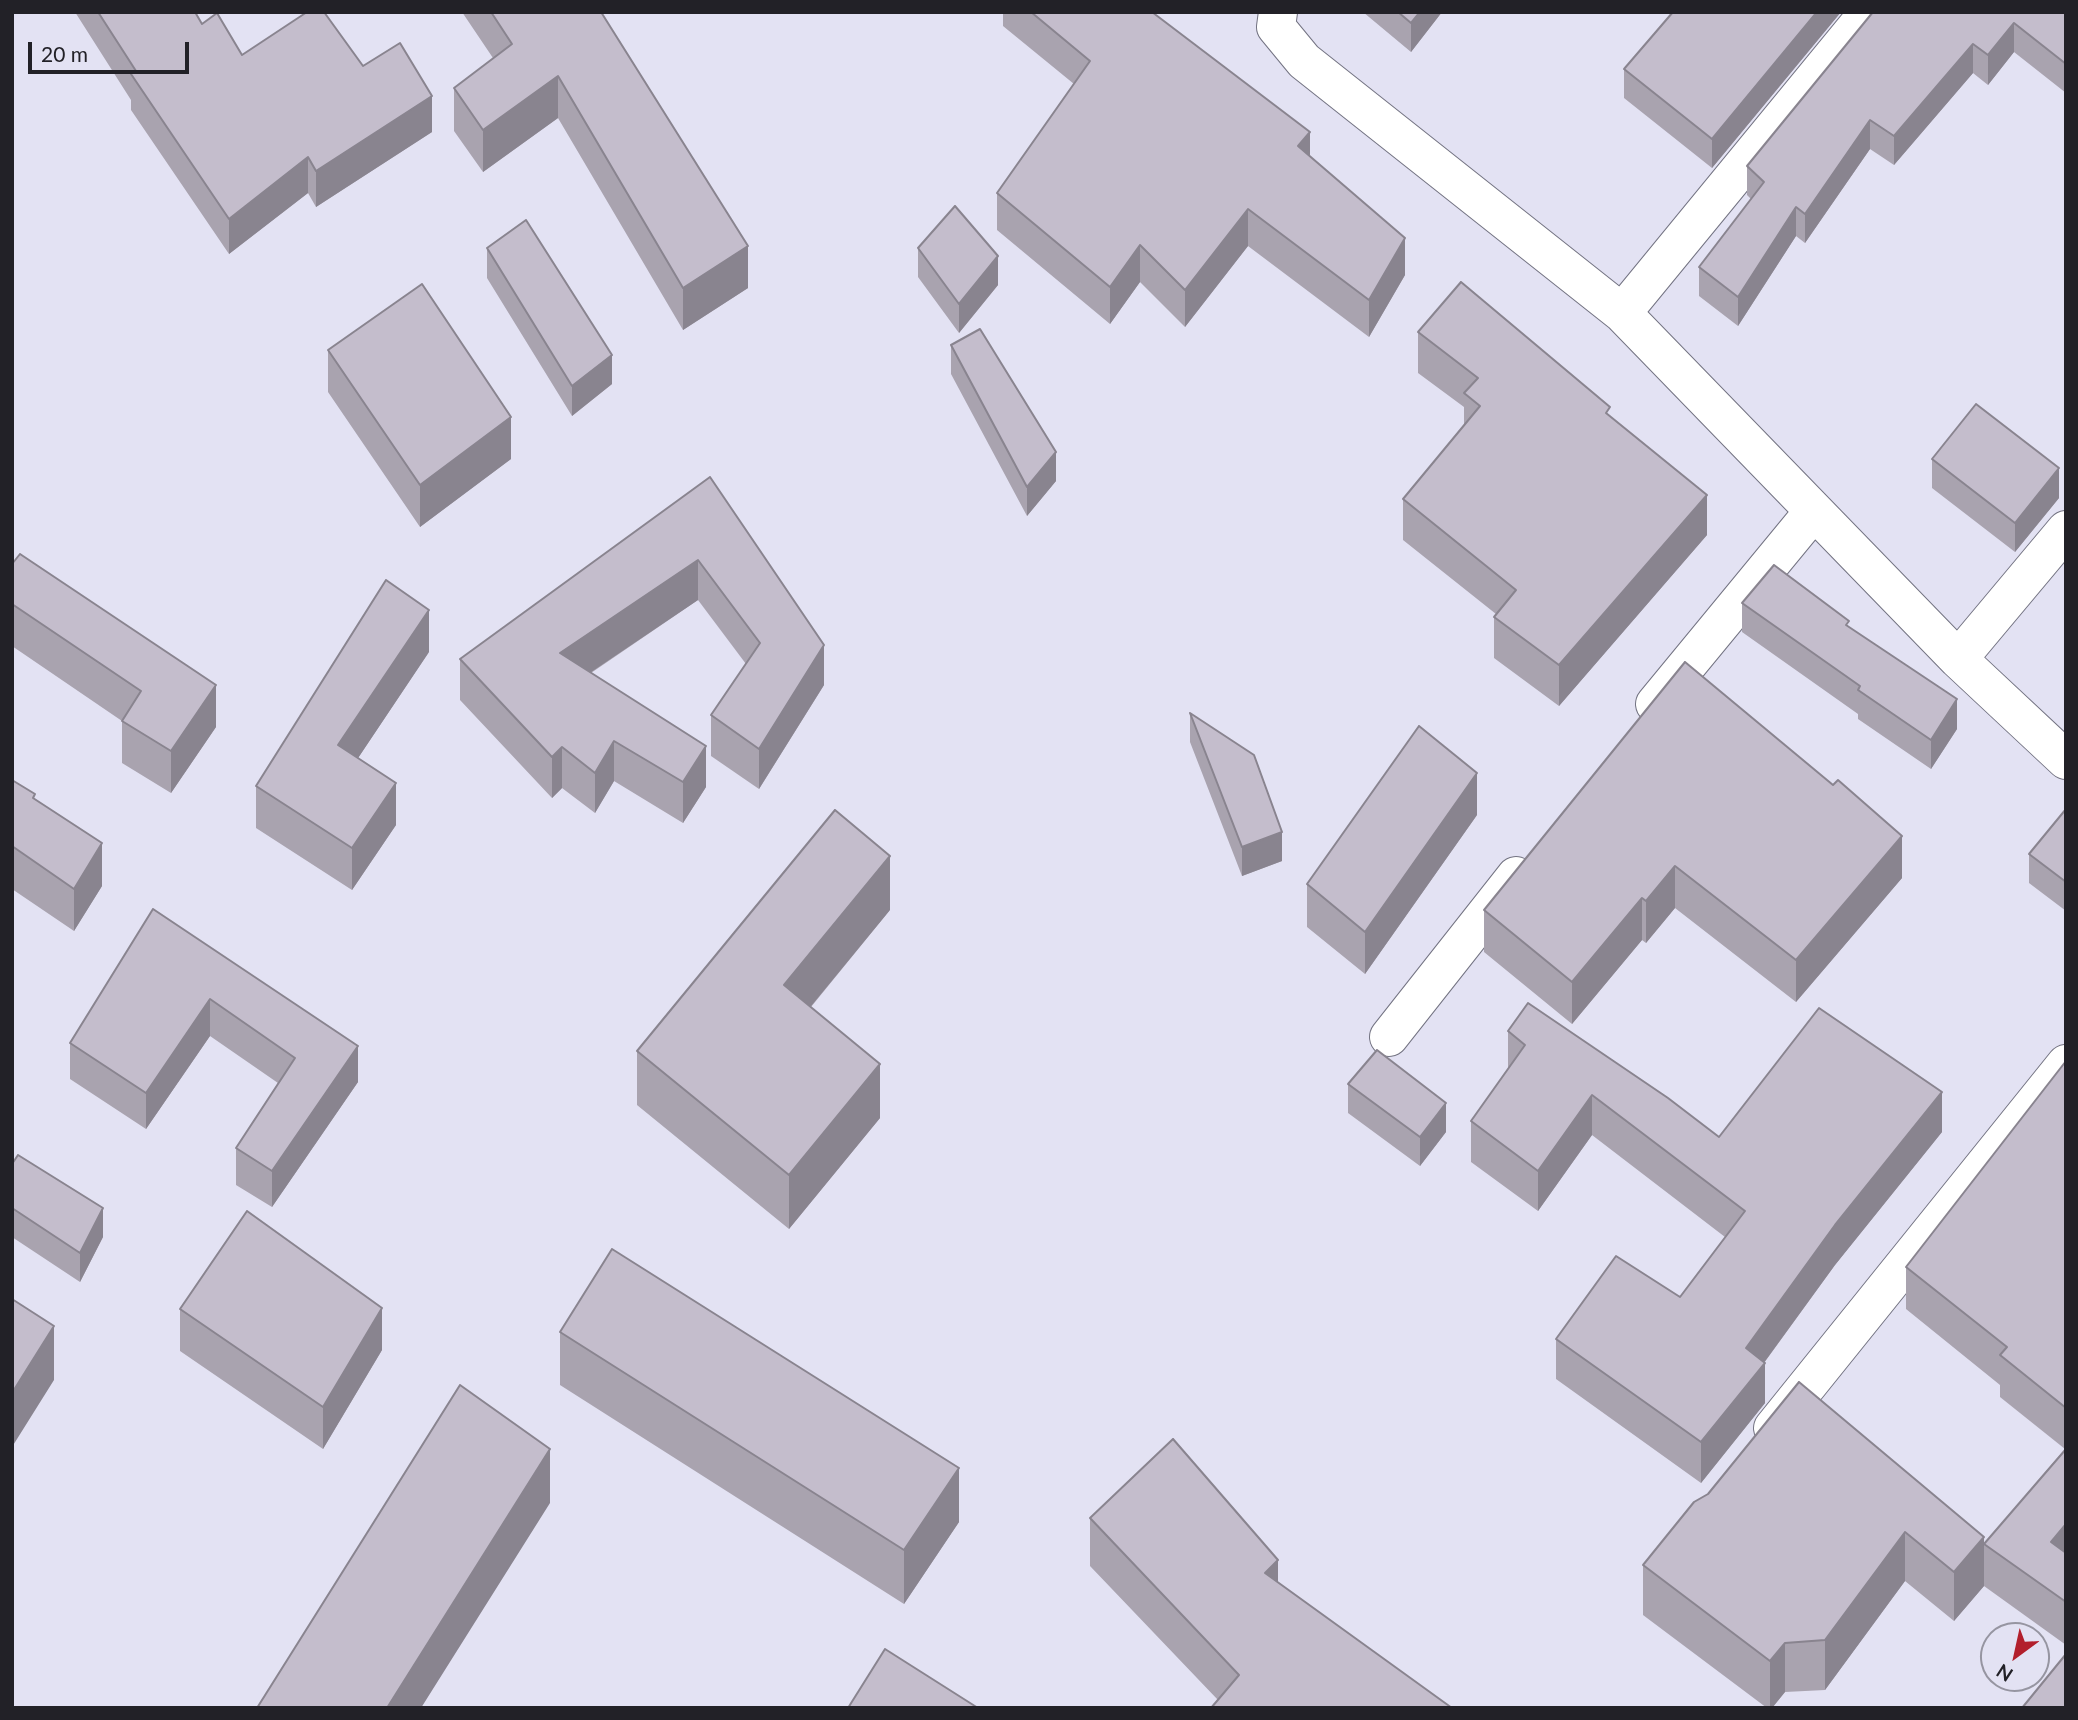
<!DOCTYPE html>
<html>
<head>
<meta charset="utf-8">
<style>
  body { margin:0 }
  #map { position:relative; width:2078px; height:1720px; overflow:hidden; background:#e3e2f3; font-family:Lato,sans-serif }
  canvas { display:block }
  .frame { position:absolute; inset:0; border:14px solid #222127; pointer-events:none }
  .north { position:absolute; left:1980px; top:1622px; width:70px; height:70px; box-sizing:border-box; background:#e3e2f3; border:2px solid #9695a1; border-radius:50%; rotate:213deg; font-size:19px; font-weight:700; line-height:28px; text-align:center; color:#222127 }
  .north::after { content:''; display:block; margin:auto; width:24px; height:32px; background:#b21f2c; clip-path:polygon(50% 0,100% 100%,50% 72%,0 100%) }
  .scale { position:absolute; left:28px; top:42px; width:161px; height:32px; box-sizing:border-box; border:4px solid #222127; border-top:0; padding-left:9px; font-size:21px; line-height:24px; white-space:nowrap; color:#222127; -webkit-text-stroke:5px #e3e2f3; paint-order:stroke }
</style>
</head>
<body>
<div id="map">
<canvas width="2078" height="1720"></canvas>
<div class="frame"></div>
<div class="north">N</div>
<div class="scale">20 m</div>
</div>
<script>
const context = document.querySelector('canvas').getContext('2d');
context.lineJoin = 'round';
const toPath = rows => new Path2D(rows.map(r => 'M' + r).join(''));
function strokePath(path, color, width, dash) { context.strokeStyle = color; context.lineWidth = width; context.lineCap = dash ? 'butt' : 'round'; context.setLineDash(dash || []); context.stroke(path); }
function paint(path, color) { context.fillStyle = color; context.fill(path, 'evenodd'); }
const minor = toPath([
  [1278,12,1276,27,1304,61,1622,313,1958,659,2066,760],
  [1622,313,1869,12],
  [1958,659,2066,530],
  [1655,704,1814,511],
  [1389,1037,1516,876],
  [1773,1428,2066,1064]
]);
strokePath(minor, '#737382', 40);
strokePath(minor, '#fff', 38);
paint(toPath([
  [75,12,195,12,202,24,242,55,363,66,432,132,316,207,308,193,229,254,131,110,131,100],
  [462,12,601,12,748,288,683,330,558,118,483,172,454,131,454,88,493,58],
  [1003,12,1152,12,1310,156,1405,275,1369,337,1248,246,1185,327,1140,282,1110,324,997,230,997,193,1074,84,1003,26],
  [1363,12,1442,12,1411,52],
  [1841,12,1712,168,1624,98,1624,69],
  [1873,12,2066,12,2066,93,2014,52,1988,85,1973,73,1894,165,1870,149,1805,243,1796,236,1738,326,1699,296,1699,267,1751,199,1747,195,1747,166],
  [487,248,612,384,572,416,487,278],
  [918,248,998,285,959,333,918,277],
  [1418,332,1610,416,1707,535,1559,706,1494,658,1494,617,1496,614,1403,540,1403,499,1464,426,1464,407,1418,373],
  [951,345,1056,481,1027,516,951,374],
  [328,350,511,459,420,527,328,392],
  [1932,459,2059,498,2015,552,1932,488],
  [710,477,824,685,759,789,711,756,711,715,746,664,698,600,591,673,706,787,683,823,614,781,595,813,562,788,552,798,460,700,460,659],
  [12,564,216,727,171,793,122,763,122,721,12,646],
  [1742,603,1849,628,1957,729,1931,769,1858,719,1858,714,1742,632],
  [429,652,358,758,396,825,352,890,256,828,256,786],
  [1685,662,1902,878,1796,1002,1675,908,1646,943,1642,940,1572,1024,1484,952,1484,910],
  [1190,713,1282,861,1242,876,1190,742],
  [12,780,35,799,102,886,74,931,12,889],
  [2066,809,2066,911,2029,883,2029,854],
  [1477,815,1365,974,1307,927,1307,884],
  [153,909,358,1082,272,1207,236,1185,236,1148,278,1083,210,1036,146,1129,70,1079,70,1043],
  [890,910,811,1007,880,1118,789,1229,637,1105,637,1051],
  [1508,1031,1719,1137,1942,1132,1835,1265,1764,1363,1765,1403,1701,1483,1556,1379,1556,1339,1680,1297,1725,1237,1592,1135,1538,1211,1471,1162,1471,1121,1508,1070],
  [2066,1061,2066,1645,1984,1586,1954,1621,1905,1581,1825,1690,1785,1692,1772,1708,1767,1708,1643,1615,1643,1565,1694,1502,1984,1544,2065,1449,2000,1397,2000,1385,1906,1309,1906,1267],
  [1348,1084,1446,1132,1420,1166,1348,1113],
  [12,1164,103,1237,80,1282,12,1237],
  [180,1309,382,1350,323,1449,180,1351],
  [560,1332,959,1522,904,1604,560,1385],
  [1090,1518,1278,1582,1452,1708,1218,1700,1090,1566]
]), '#a9a3af');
paint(toPath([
  [1420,12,1442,12,1411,52,1411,23],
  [1817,12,1841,12,1712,168,1712,139],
  [2014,23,2014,52,1988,85,1988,55],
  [1973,44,1973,73,1894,165,1894,136],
  [558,76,558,118,483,172,483,130],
  [432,96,432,132,316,207,316,171],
  [1870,120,1870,149,1805,243,1805,214],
  [1310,132,1310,169,1298,146],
  [308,157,308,193,229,254,229,219],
  [1796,207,1796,236,1738,326,1738,297],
  [1248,209,1248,246,1185,327,1185,290],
  [1405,238,1405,275,1369,337,1369,300],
  [1140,245,1140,282,1110,324,1110,287],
  [748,246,748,288,683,330,683,288],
  [998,256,998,285,959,333,959,304],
  [612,355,612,384,572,416,572,386],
  [511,417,511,459,420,527,420,485],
  [1056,452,1056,481,1027,516,1027,487],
  [2059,468,2059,498,2015,552,2015,523],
  [1707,495,1707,535,1559,706,1559,665],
  [698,560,698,600,560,693,560,653],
  [429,610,429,652,338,788,338,745],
  [824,645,824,685,759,789,759,749],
  [216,685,216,727,171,793,171,751],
  [1957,699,1957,729,1931,769,1931,740],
  [614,741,614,781,595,813,595,773],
  [706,746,706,787,683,823,683,782],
  [562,747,562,788,552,798,552,757],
  [1477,773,1477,815,1365,974,1365,932],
  [396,783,396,825,352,890,352,848],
  [1282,832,1282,861,1242,876,1242,847],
  [1902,836,1902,878,1796,1002,1796,960],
  [102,843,102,886,74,931,74,889],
  [890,856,890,910,784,1039,784,985],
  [1675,866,1675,908,1646,943,1646,901],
  [1642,898,1642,940,1572,1024,1572,982],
  [210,999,210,1036,146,1129,146,1093],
  [358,1046,358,1082,272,1207,272,1171],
  [880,1064,880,1118,789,1229,789,1175],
  [1942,1092,1942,1132,1835,1265,1755,1375,1765,1363,1765,1403,1701,1483,1701,1442,1746,1348,1835,1225],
  [1592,1095,1592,1135,1538,1211,1538,1171],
  [1446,1103,1446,1132,1420,1166,1420,1137],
  [103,1208,103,1237,80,1282,80,1253],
  [382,1308,382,1350,323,1449,323,1407],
  [54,1326,54,1380,12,1447,12,1393],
  [550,1449,550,1503,421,1708,387,1708],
  [959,1468,959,1522,904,1604,904,1550],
  [2066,1524,2066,1566,2051,1542],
  [1905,1532,1905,1581,1825,1690,1825,1640],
  [1984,1537,1984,1586,1954,1621,1954,1572],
  [1278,1560,1278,1607,1265,1573],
  [1785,1643,1785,1692,1772,1708,1770,1708,1770,1661]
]), '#89848f');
const building = toPath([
  [98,12,195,12,202,24,217,13,242,55,307,12,324,12,363,66,400,43,432,96,316,171,308,157,229,219,131,74,136,71,98,12],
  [491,12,601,12,748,246,683,288,558,76,483,130,454,88,512,44,491,12],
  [1031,12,1152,12,1310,132,1298,146,1405,238,1369,300,1248,209,1185,290,1140,245,1110,287,997,193,1090,61,1031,12],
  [1398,12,1420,12,1411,23,1398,12],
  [1673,12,1817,12,1712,139,1624,69,1673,12],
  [1873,12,2066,12,2066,64,2014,23,1988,55,1973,44,1894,136,1870,120,1805,214,1796,207,1738,297,1699,267,1764,182,1747,166,1873,12],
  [955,206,998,256,959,304,918,248,955,206],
  [526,220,612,355,572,386,487,248,526,220],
  [1461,282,1610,407,1606,413,1707,495,1559,665,1494,617,1516,590,1403,499,1480,406,1464,393,1478,378,1418,332,1461,282],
  [422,284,511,417,420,485,328,350,422,284],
  [980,329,1056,452,1027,487,951,345,980,329],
  [1976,404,2059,468,2015,523,1932,459,1976,404],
  [710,477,824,645,759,749,711,715,760,643,698,560,560,653,706,746,683,782,614,741,595,773,562,747,552,757,460,659,710,477],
  [20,554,216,685,171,751,122,721,141,691,12,604,12,564,20,554],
  [1774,565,1849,621,1846,625,1957,699,1931,740,1858,690,1860,686,1742,603,1774,565],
  [386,580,429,610,338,745,396,783,352,848,256,786,386,580],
  [1685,662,1833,785,1838,780,1902,836,1796,960,1675,866,1646,901,1642,898,1572,982,1484,910,1685,662],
  [1190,713,1254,755,1282,832,1242,847,1190,713],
  [1419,726,1477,773,1365,932,1307,884,1419,726],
  [12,780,35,794,33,798,102,843,74,889,12,846,12,780],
  [2066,809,2066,882,2029,854,2066,809],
  [835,810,890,856,784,985,880,1064,789,1175,637,1051,835,810],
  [153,909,358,1046,272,1171,236,1148,295,1058,210,999,146,1093,70,1043,153,909],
  [1528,1003,1668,1098,1719,1137,1819,1008,1942,1092,1835,1225,1746,1348,1765,1363,1701,1442,1556,1339,1616,1256,1680,1297,1745,1211,1592,1095,1538,1171,1471,1121,1525,1045,1508,1031,1528,1003],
  [1377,1050,1446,1103,1420,1137,1348,1084,1377,1050],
  [2066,1061,2066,1408,2000,1355,2007,1347,1906,1267,2066,1061],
  [18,1155,103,1208,80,1253,12,1208,12,1164,18,1155],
  [247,1211,382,1308,323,1407,180,1309,247,1211],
  [612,1249,959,1468,904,1550,560,1332,612,1249],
  [12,1299,54,1326,12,1393,12,1299],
  [1799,1382,1984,1537,1954,1572,1905,1532,1825,1640,1785,1643,1770,1661,1643,1565,1694,1502,1708,1494,1799,1382],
  [460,1385,550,1449,387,1708,257,1708,460,1385],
  [1173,1439,1278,1560,1265,1573,1452,1708,1211,1708,1239,1675,1090,1518,1173,1439],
  [2066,1449,2066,1524,2051,1542,2066,1553,2066,1602,1984,1544,2066,1449],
  [885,1649,978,1708,848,1708,885,1649],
  [2066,1654,2066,1708,2022,1708,2066,1654]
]);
paint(building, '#c4bdcc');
strokePath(building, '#89848f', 2);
</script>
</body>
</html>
